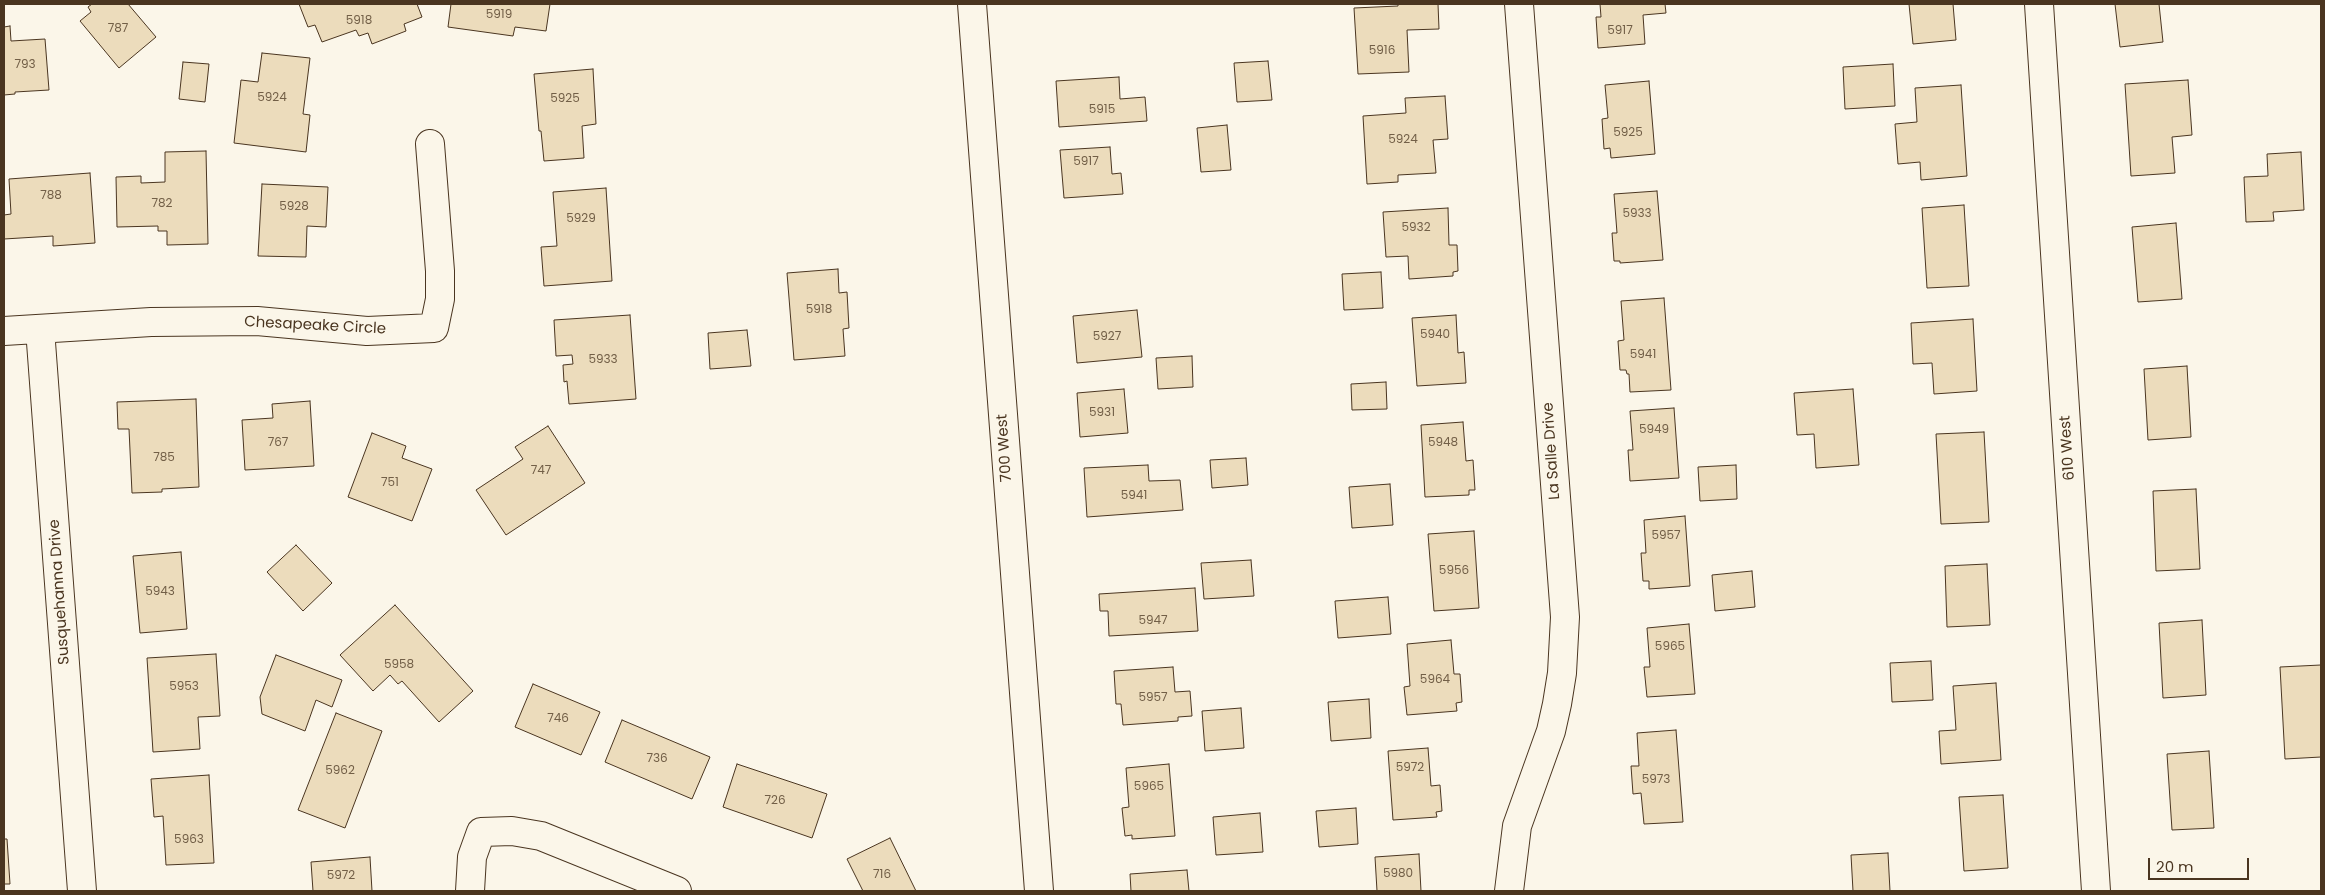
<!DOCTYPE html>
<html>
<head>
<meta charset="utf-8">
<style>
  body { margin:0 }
  #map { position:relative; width:2325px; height:895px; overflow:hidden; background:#fbf6e9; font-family:Poppins,sans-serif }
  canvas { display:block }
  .frame { position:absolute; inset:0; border:5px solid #4a3520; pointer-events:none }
  .scale { position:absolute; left:2148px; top:858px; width:101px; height:22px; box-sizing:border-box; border:2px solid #4a3520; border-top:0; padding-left:6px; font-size:15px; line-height:18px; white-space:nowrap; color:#4a3520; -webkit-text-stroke:4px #fbf6e9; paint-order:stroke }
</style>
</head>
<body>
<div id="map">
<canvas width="2325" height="895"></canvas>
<div class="frame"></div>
<div class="scale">20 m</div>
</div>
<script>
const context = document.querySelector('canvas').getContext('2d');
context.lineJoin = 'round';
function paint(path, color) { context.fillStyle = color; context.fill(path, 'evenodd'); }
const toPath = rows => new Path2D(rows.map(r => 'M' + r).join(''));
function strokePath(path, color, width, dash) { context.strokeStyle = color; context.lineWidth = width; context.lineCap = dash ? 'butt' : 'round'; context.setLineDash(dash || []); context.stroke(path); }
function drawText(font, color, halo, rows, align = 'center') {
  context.font = font + ' Poppins,sans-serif'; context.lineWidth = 4; context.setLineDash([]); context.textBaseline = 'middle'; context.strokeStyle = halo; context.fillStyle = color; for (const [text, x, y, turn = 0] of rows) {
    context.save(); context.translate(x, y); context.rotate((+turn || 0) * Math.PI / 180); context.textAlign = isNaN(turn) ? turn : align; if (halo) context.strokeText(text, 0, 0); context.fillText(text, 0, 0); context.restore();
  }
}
const building = toPath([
  [92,4,128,4,156,37,119,68,80,21,91,12,88,7,92,4],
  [299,4,417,4,422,17,404,24,406,31,372,44,368,33,359,36,356,30,322,42,315,25,308,27,299,4],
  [451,4,550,4,546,31,515,27,513,36,448,27,451,4],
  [1398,4,1438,4,1439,29,1407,30,1409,72,1358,74,1354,8,1398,6,1398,4],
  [1600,4,1665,4,1666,13,1643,15,1645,44,1598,48,1596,17,1601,17,1600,4],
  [1909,4,1953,4,1956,40,1913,44,1909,4],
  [2115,4,2159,4,2163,42,2120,47,2115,4],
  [10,26,11,41,45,39,49,90,15,92,15,94,4,95,4,27,10,26],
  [262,53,310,58,303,114,310,115,306,152,234,143,241,80,258,82,262,53],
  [1268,61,1272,100,1237,102,1234,63,1268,61],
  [183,62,209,64,205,102,179,99,183,62],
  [1893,64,1895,106,1845,109,1843,67,1893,64],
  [593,69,596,124,582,126,584,158,544,161,541,131,539,131,534,74,593,69],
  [1119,77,1120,99,1145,97,1147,121,1059,127,1056,81,1119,77],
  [2188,80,2192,135,2172,137,2175,173,2131,176,2125,84,2188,80],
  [1649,81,1655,154,1611,158,1610,148,1604,149,1602,119,1608,118,1605,85,1649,81],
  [1961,85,1967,176,1921,180,1920,162,1898,164,1895,124,1917,122,1915,88,1961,85],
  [1445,96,1448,139,1433,140,1436,173,1398,175,1398,182,1367,184,1363,116,1406,113,1405,98,1445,96],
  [1227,125,1231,170,1201,172,1197,128,1227,125],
  [1110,147,1112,174,1121,173,1123,194,1064,198,1060,150,1110,147],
  [206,151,208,244,167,245,167,231,158,231,158,226,117,227,116,177,141,176,141,183,165,182,165,152,206,151],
  [2301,152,2304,210,2273,212,2274,221,2246,222,2244,177,2268,176,2267,154,2301,152],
  [90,173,95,243,53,246,53,236,4,239,4,215,11,214,9,179,90,173],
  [262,184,328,187,326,227,307,226,306,257,258,256,262,184],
  [606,188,612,281,544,286,541,247,557,246,553,192,606,188],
  [1657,191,1663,260,1620,263,1620,261,1614,261,1612,233,1617,233,1614,194,1657,191],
  [1964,205,1969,286,1927,288,1922,208,1964,205],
  [1448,208,1449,245,1457,245,1458,271,1453,272,1453,276,1409,279,1408,256,1386,257,1383,212,1448,208],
  [2176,223,2182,299,2138,302,2132,227,2176,223],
  [838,269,839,293,847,292,849,328,843,329,845,356,794,360,787,273,838,269],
  [1381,272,1383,308,1344,310,1342,274,1381,272],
  [1664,298,1671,390,1630,392,1629,374,1627,374,1626,370,1620,370,1618,341,1624,340,1621,301,1664,298],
  [1137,310,1142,357,1077,363,1073,316,1137,310],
  [630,315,636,399,569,404,567,381,564,382,563,365,573,364,572,355,556,356,554,320,630,315],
  [1456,315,1458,353,1464,352,1466,383,1417,386,1412,318,1456,315],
  [1973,319,1977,391,1934,394,1932,363,1913,364,1911,323,1973,319],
  [747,330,751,366,710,369,708,333,747,330],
  [1192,356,1193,387,1158,389,1156,358,1192,356],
  [2187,366,2191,437,2148,440,2144,369,2187,366],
  [1386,382,1387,409,1352,410,1351,384,1386,382],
  [1124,389,1128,433,1080,437,1077,393,1124,389],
  [1853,389,1859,465,1816,468,1814,434,1797,435,1794,393,1853,389],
  [196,399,199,487,162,489,162,492,132,493,129,429,118,429,117,402,196,399],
  [310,401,314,466,245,470,242,420,273,418,272,404,310,401],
  [1674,408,1679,478,1630,481,1628,450,1633,450,1630,411,1674,408],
  [1463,422,1466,461,1473,460,1475,490,1469,490,1469,495,1425,497,1421,425,1463,422],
  [548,426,585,483,506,535,476,490,523,459,515,447,548,426],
  [1984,432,1989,522,1941,524,1936,434,1984,432],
  [372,433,406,446,402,458,432,469,412,521,348,497,372,433],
  [1246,458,1248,485,1212,488,1210,460,1246,458],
  [1148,465,1149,481,1180,480,1183,510,1087,517,1084,468,1148,465],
  [1736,465,1737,499,1700,501,1698,467,1736,465],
  [1390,484,1393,525,1352,528,1349,487,1390,484],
  [2196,489,2200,569,2156,571,2153,491,2196,489],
  [1685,516,1690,586,1649,589,1649,581,1643,581,1641,553,1646,553,1644,520,1685,516],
  [1474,531,1479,608,1434,611,1428,534,1474,531],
  [296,545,332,583,303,611,267,572,296,545],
  [181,552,187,629,140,633,133,556,181,552],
  [1251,560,1254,596,1204,599,1201,563,1251,560],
  [1987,564,1990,625,1947,627,1945,566,1987,564],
  [1752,571,1755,607,1715,611,1712,575,1752,571],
  [1195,588,1198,631,1109,636,1108,611,1100,611,1099,594,1195,588],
  [1388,597,1391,634,1338,638,1335,601,1388,597],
  [395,605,473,691,439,722,402,681,398,684,390,675,373,691,340,655,395,605],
  [2202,620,2206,695,2163,698,2159,623,2202,620],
  [1689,624,1695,694,1647,697,1644,667,1650,667,1647,628,1689,624],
  [1451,640,1454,674,1460,674,1462,702,1456,703,1457,711,1407,715,1404,687,1410,686,1407,644,1451,640],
  [216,654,220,716,198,717,200,749,153,752,147,658,216,654],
  [276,655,342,680,332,707,316,700,305,731,262,714,260,697,276,655],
  [1931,661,1933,700,1892,702,1890,663,1931,661],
  [2321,665,2321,757,2285,759,2280,667,2321,665],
  [1173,667,1175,692,1190,691,1192,716,1178,717,1178,721,1123,725,1121,704,1116,704,1114,671,1173,667],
  [1996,683,2001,760,1941,764,1939,731,1956,730,1953,686,1996,683],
  [533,684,600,712,581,755,515,727,533,684],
  [1369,699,1371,738,1331,741,1328,702,1369,699],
  [1241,708,1244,748,1205,751,1202,711,1241,708],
  [336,713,382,731,345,828,298,810,336,713],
  [622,720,710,757,692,799,605,762,622,720],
  [1676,730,1683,822,1644,824,1641,793,1633,794,1631,766,1639,766,1637,733,1676,730],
  [1428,748,1431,786,1440,785,1442,811,1436,812,1437,817,1393,820,1388,751,1428,748],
  [2209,751,2214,828,2172,830,2167,754,2209,751],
  [737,764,827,794,812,838,723,807,737,764],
  [1169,764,1175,836,1132,839,1132,835,1125,836,1122,808,1129,807,1126,768,1169,764],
  [209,775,214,863,166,865,163,816,154,817,151,779,209,775],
  [2003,795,2008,868,1964,871,1959,797,2003,795],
  [1356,808,1358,844,1319,847,1316,811,1356,808],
  [1260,813,1263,852,1216,855,1213,817,1260,813],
  [890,838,916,891,863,891,847,859,890,838],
  [4,839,7,839,10,884,4,884,4,839],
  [1888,853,1890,891,1853,891,1851,855,1888,853],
  [1419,854,1421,891,1377,891,1375,857,1419,854],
  [370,857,372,891,313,891,311,862,370,857],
  [1187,870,1189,891,1131,891,1130,874,1187,870]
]);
paint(building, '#ecdcbc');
strokePath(building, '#4a3520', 1);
const minor = toPath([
  [2039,4,2096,891],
  [40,329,82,891],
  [4,331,151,322,257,321,367,331,434,328,440,299,440,271,430,144],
  [470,891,472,857,481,832,512,831,541,836,677,891],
  [1509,891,1517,826,1551,731,1557,704,1562,673,1565,617,1519,4]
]);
const major = toPath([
  [972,4,1039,891]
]);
strokePath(minor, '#4a3520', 30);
strokePath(major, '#4a3520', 30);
strokePath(minor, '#fbf6e9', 28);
strokePath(major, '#fbf6e9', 28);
drawText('12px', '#725f47', null, [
  ["5919",499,15],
  ["5918",359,21],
  ["787",118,29],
  ["5917",1620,31],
  ["5916",1382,51],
  ["793",25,65],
  ["5924",272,98],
  ["5925",565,99],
  ["5915",1102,110],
  ["5925",1628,133],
  ["5924",1403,140],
  ["5917",1086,162],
  ["788",51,196],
  ["782",162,204],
  ["5928",294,207],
  ["5933",1637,214],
  ["5929",581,219],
  ["5932",1416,228],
  ["5918",819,310],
  ["5940",1435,335],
  ["5927",1107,337],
  ["5941",1643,355],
  ["5933",603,360],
  ["5931",1102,413],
  ["5949",1654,430],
  ["767",278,443],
  ["5948",1443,443],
  ["785",164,458],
  ["747",541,471],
  ["751",390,483],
  ["5941",1134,496],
  ["5957",1666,536],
  ["5956",1454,571],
  ["5943",160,592],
  ["5947",1153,621],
  ["5965",1670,647],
  ["5958",399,665],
  ["5964",1435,680],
  ["5953",184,687],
  ["5957",1153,698],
  ["746",558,719],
  ["736",657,759],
  ["5972",1410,768],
  ["5962",340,771],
  ["5973",1656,780],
  ["5965",1149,787],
  ["726",775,801],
  ["5963",189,840],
  ["5980",1398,874],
  ["716",882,875],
  ["5972",341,876]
]);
drawText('15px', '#4a3520', '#fbf6e9', [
  ["Chesapeake Circle",315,326,3],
  ["700 West",1005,448,-94],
  ["610 West",2068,448,-94],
  ["La Salle Drive",1552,451,-94],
  ["Susquehanna Drive",60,592,-94]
]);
</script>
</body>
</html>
